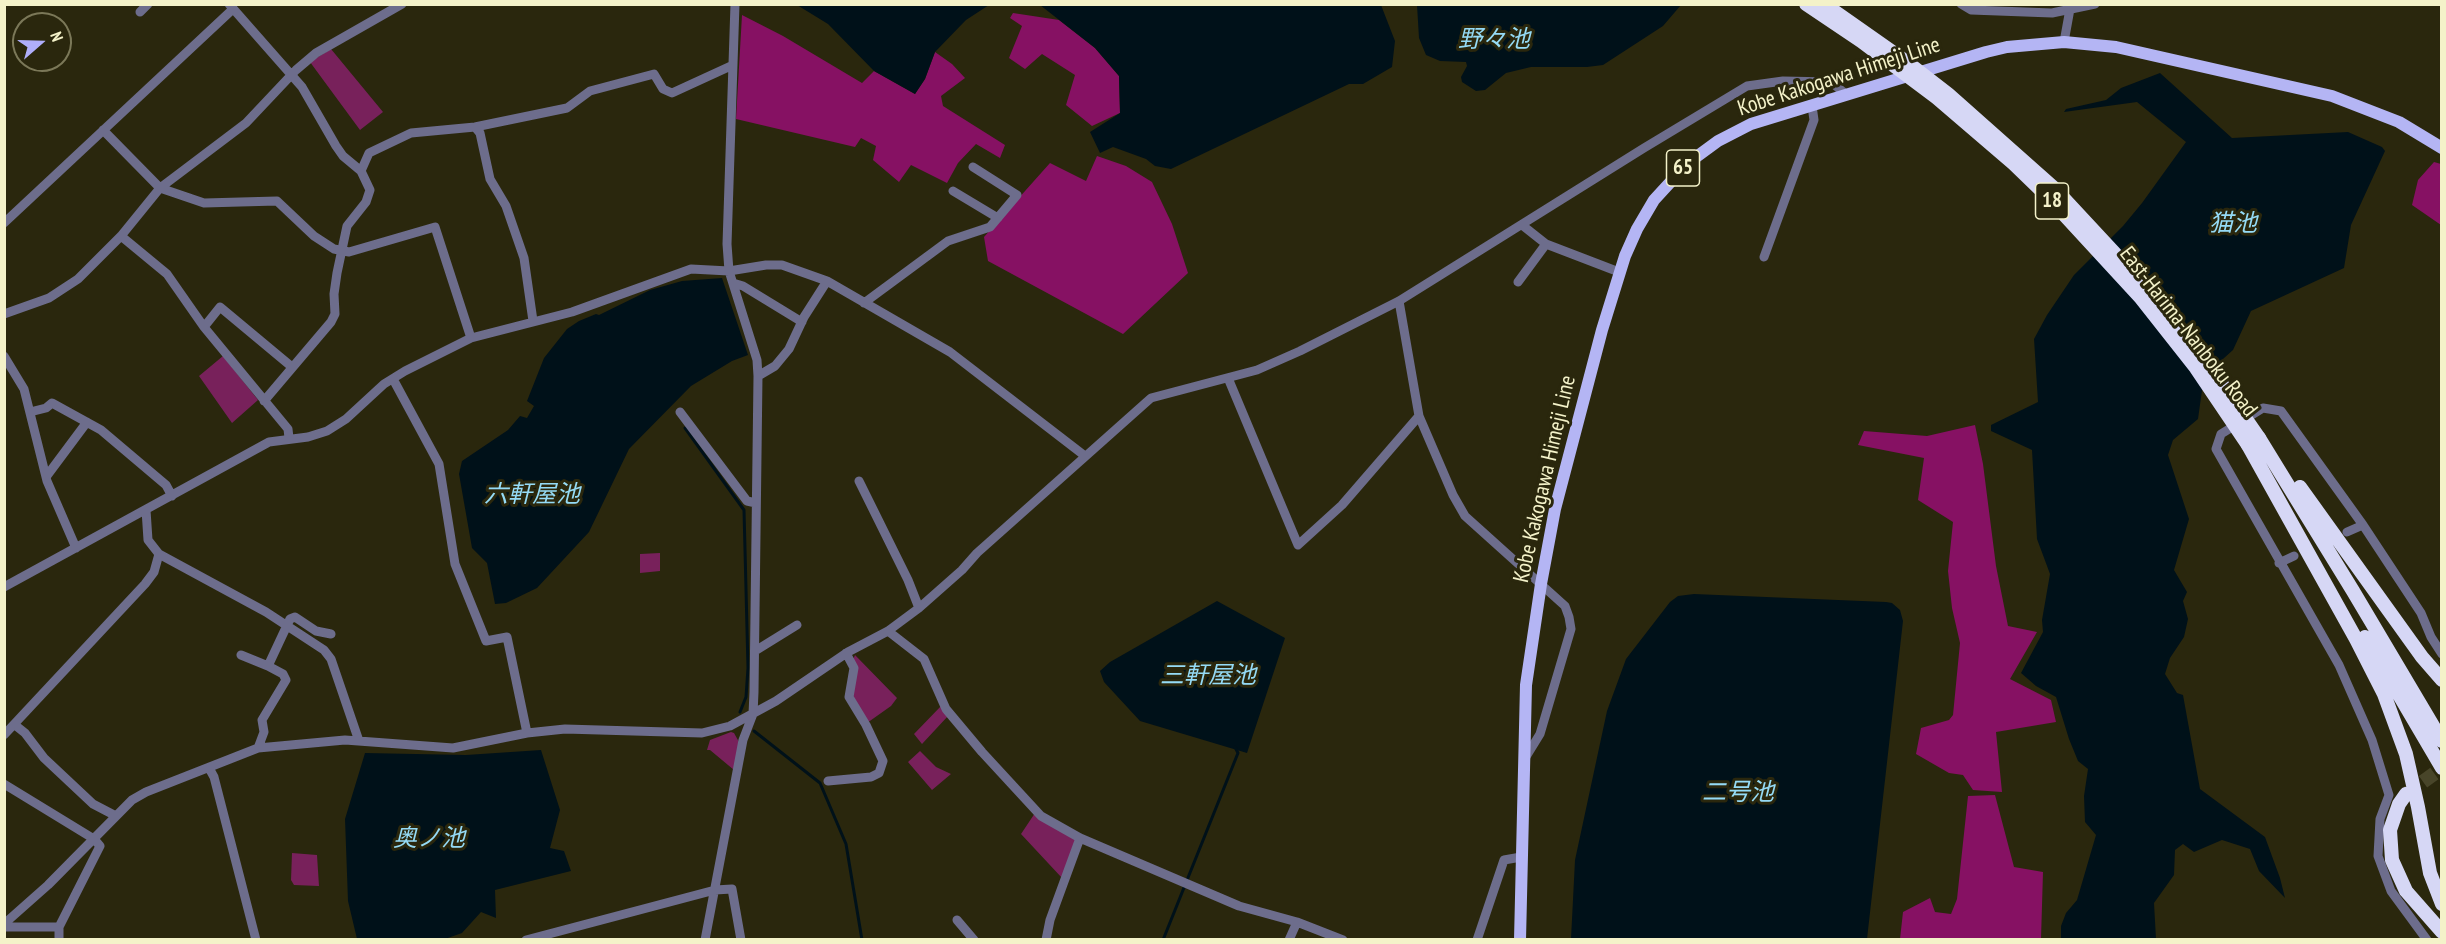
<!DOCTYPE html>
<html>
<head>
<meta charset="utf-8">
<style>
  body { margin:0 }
  #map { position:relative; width:2446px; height:944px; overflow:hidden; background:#2a270d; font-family:"PT Sans Narrow",sans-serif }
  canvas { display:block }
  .frame { position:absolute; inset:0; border:6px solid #f4f2c9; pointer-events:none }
  .north { position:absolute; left:12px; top:12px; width:60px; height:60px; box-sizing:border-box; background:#2a270d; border:2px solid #7b7858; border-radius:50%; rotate:70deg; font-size:16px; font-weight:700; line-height:24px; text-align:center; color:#f4f2c9 }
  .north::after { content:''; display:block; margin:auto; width:21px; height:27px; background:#afaefa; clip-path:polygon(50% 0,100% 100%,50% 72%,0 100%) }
</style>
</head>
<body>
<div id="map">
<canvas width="2446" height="944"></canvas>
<div class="frame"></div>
<div class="north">N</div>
</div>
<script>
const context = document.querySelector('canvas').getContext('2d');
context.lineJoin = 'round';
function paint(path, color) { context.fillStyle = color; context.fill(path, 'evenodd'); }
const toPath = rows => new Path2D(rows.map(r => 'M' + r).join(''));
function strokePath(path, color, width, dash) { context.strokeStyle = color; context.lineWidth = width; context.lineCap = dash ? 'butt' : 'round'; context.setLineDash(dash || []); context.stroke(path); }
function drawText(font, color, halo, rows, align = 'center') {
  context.font = font + ' "PT Sans Narrow","Noto Sans JP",sans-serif'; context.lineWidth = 6; context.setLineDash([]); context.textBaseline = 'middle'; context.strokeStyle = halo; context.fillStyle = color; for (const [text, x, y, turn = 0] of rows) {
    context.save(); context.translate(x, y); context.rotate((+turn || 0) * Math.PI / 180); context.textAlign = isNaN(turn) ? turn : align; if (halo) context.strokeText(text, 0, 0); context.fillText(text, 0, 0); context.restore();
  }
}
paint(toPath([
  [331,49,383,112,360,130,310,62],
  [223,356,258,400,232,423,199,376],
  [660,553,660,571,640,573,640,554],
  [855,655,897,698,891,706,867,723,852,694,853,660],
  [942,705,948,716,922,744,914,734],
  [731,732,734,733,739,742,734,770,710,750,707,750,710,740],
  [920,751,936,767,951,774,932,790,908,762],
  [1035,813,1076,840,1062,878,1021,834],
  [292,853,317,855,319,886,294,885,291,880]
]), '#78215b');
paint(toPath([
  [1013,13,1059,20,1095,48,1119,76,1120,113,1092,126,1066,105,1075,75,1042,54,1025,69,1009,58,1022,26,1010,18],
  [742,15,783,36,862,83,874,71,915,94,925,79,935,52,952,64,965,78,941,96,943,106,1005,145,1000,158,976,144,958,163,947,183,911,165,899,182,873,160,876,146,861,138,855,147,736,119],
  [1097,156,1126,166,1152,182,1172,224,1188,273,1123,334,988,261,984,237,1050,163,1086,181],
  [2434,162,2441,164,2441,225,2412,205,2418,180],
  [1975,425,1983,464,1996,566,2008,626,2037,632,2010,679,2051,700,2056,722,1996,732,2002,792,1973,790,1963,775,1949,773,1916,754,1921,728,1949,720,1953,715,1960,643,1952,608,1948,571,1953,522,1918,500,1924,458,1858,445,1864,431,1927,436],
  [1995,795,2014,867,2043,872,2041,939,1900,939,1903,912,1930,898,1935,912,1951,914,1957,899,1968,796]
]), '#861163');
paint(toPath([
  [797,5,989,5,966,20,935,52,925,79,915,94,874,71,828,24],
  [1040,5,1381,5,1395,41,1392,67,1363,84,1349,84,1171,169,1155,166,1146,159,1113,147,1100,153,1090,132,1120,113,1119,76,1095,48],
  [1417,5,1417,4,1681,5,1663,26,1603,65,1587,67,1531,67,1506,73,1485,90,1476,91,1462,82,1461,77,1467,66,1466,62,1440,61,1426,55,1419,38],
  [2160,73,2232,138,2348,132,2382,147,2385,151,2351,225,2344,268,2251,311,2233,350,2204,376,2198,419,2173,440,2168,455,2189,519,2174,570,2187,592,2183,601,2188,619,2184,637,2170,658,2165,674,2177,693,2183,695,2200,789,2265,837,2280,878,2285,898,2259,871,2250,849,2222,840,2194,852,2183,844,2175,850,2174,875,2154,903,2156,939,2061,939,2061,926,2066,913,2077,900,2096,835,2085,822,2084,796,2088,769,2078,761,2069,739,2056,697,2036,686,2021,673,2043,632,2042,620,2050,574,2037,539,2032,450,1991,431,1991,425,2038,402,2034,339,2047,315,2074,275,2123,226,2142,203,2186,142,2137,102,2064,112,2066,109,2106,100,2121,88],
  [722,278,748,355,732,361,691,386,629,449,589,532,537,588,506,603,495,604,487,563,472,548,459,474,462,461,508,430,520,416,527,418,534,406,527,401,544,358,567,329,579,321,596,314,599,315,650,290,682,281],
  [1694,594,1886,602,1892,603,1900,610,1903,621,1867,939,1571,939,1575,860,1607,711,1626,659,1670,602,1678,596],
  [1217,601,1285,638,1247,753,1140,721,1104,682,1100,671,1110,662],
  [541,750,560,810,550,848,564,851,571,871,495,890,496,918,481,912,462,933,445,939,357,939,348,901,345,819,365,753,466,755]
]), '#001119');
strokePath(toPath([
  [685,428,744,510,748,668,746,697,740,712],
  [754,731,820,783,846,844,862,940],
  [1163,940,1238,753,1235,747]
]), '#001119', 3);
strokePath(toPath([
  [2406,794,2442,768]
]), '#484529', 14, [14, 7]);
strokePath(toPath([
  [229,4,302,87,336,146,343,156,361,171,370,190,366,202,347,226,337,273,334,294,335,314,331,322,264,401],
  [1961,4,1971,10,2052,13,2095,4],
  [140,12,148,4],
  [2064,42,2070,9],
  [475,127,480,133,490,179,506,206,524,258,533,321],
  [103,130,160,188,204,203,277,201,314,236,334,249,349,252,435,227,471,338],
  [361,171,369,153,411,133,475,127,567,108,590,91,654,74,663,89,672,93,733,65],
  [953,191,998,218],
  [4,223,233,9],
  [1522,225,1546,244,1619,272],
  [121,236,167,274,204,327,288,429,289,438],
  [1764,257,1814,120,1812,106],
  [1518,282,1546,244],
  [733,283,743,286,802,322],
  [1399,301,1419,416,1453,495,1465,516,1565,606,1569,617,1571,629,1540,734,1524,760],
  [864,303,948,241,990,227,1017,195,973,167],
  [4,314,49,298,78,279,121,236,160,188,246,123,296,70,316,53,402,4],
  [204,327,220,307,292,367],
  [4,356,24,389,47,481,76,548],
  [758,376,775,366,789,349,804,317,827,281],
  [1228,378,1298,545,1342,505,1419,416],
  [393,379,439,464,455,564,486,641,507,637,527,733],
  [30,412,46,408,52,403,101,430,166,485,172,496],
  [680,412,747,501,756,503],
  [46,477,87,422],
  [859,481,908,580,919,608],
  [146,510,148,540,159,554,266,612,324,650,331,659,359,741],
  [2347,532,2363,525],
  [2279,563,2294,556],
  [4,587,269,442,308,437,327,431,346,419,384,384,405,371,471,338,572,312,691,269,729,271,766,265,782,265,827,281,950,352,1085,456],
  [888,631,924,659,946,709,982,752,1041,816,1080,838,1239,906,1297,922,1343,940],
  [755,651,797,625],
  [241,655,268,666],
  [15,725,25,733,44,758,93,804,116,816],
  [4,735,145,584,154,572,159,554],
  [258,748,264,732,262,720,286,680,283,674,268,666,290,619,295,617,316,631,331,634],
  [209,768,214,777,256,940],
  [828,781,871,777,879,773,883,761,866,725,849,697,854,668,846,653],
  [4,784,94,839,100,846,59,927,59,940],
  [957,920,974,940],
  [4,924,48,885,132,800,146,792,258,748,345,740,453,748,527,733,565,729,702,733,730,726,776,701,848,652,888,631,919,608,962,570,977,553,1151,398,1257,370,1300,351,1399,301,1644,148,1747,86,1783,81,1831,82,1847,95],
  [4,927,59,927],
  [526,940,715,890,732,889,741,940],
  [705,940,743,740,753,714,754,692,758,376,757,360,729,271,727,244,735,4],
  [1046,940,1050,920,1080,838],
  [1289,940,1297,922],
  [1477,940,1504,860,1521,857],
  [2427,940,2391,891,2378,856,2380,819,2389,795,2372,740,2339,665,2216,449,2221,434,2263,408,2281,411,2363,525,2421,613,2431,637,2442,654]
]), '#6d6d8c', 9);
strokePath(toPath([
  [1520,940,1526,685,1541,584,1555,509,1602,330,1625,256,1637,229,1654,200,1688,163,1718,141,1751,124,1986,52,2007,47,2064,42,2116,47,2332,96,2399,122,2442,148]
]), '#b4b5f4', 12);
strokePath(toPath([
  [2259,438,2353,591,2442,741],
  [2248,445,2356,639,2384,694,2406,754,2418,807,2430,873,2442,904],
  [2300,487,2422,657,2442,680],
  [2365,637,2442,768],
  [2406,794,2399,804,2390,830,2392,860,2406,891,2442,932]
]), '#d6d7f5', 14);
strokePath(toPath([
  [1806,4,1861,41,1937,98,2014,164,2047,196,2140,297,2196,368,2248,445],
  [1824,4,1908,63,1948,94,2055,189,2147,288,2205,360,2259,438]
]), '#d6d7f5', 14);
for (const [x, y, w] of [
  [1683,168,33],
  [2052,201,33]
]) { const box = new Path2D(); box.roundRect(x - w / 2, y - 18, w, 36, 4.5); context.fillStyle = '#2a270d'; context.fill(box); strokePath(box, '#f4f2c9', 1.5); }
drawText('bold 21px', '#f4f2c9', null, [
  ["65",1683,168],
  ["18",2052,201]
]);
drawText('22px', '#f4f2c9', '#2a270d', [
  ["Kobe Kakogawa Himeji Line",1839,77,-18],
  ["East-Harima-Nanboku Road",2188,332,52],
  ["Kobe Kakogawa Himeji Line",1545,479,-77]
]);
drawText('italic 24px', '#95dbf6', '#2a270d', [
  ["野々池",1494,40],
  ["猫池",2233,224],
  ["六軒屋池",532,495],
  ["三軒屋池",1208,676],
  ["二号池",1738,793],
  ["奥ノ池",429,839]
]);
</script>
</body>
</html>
